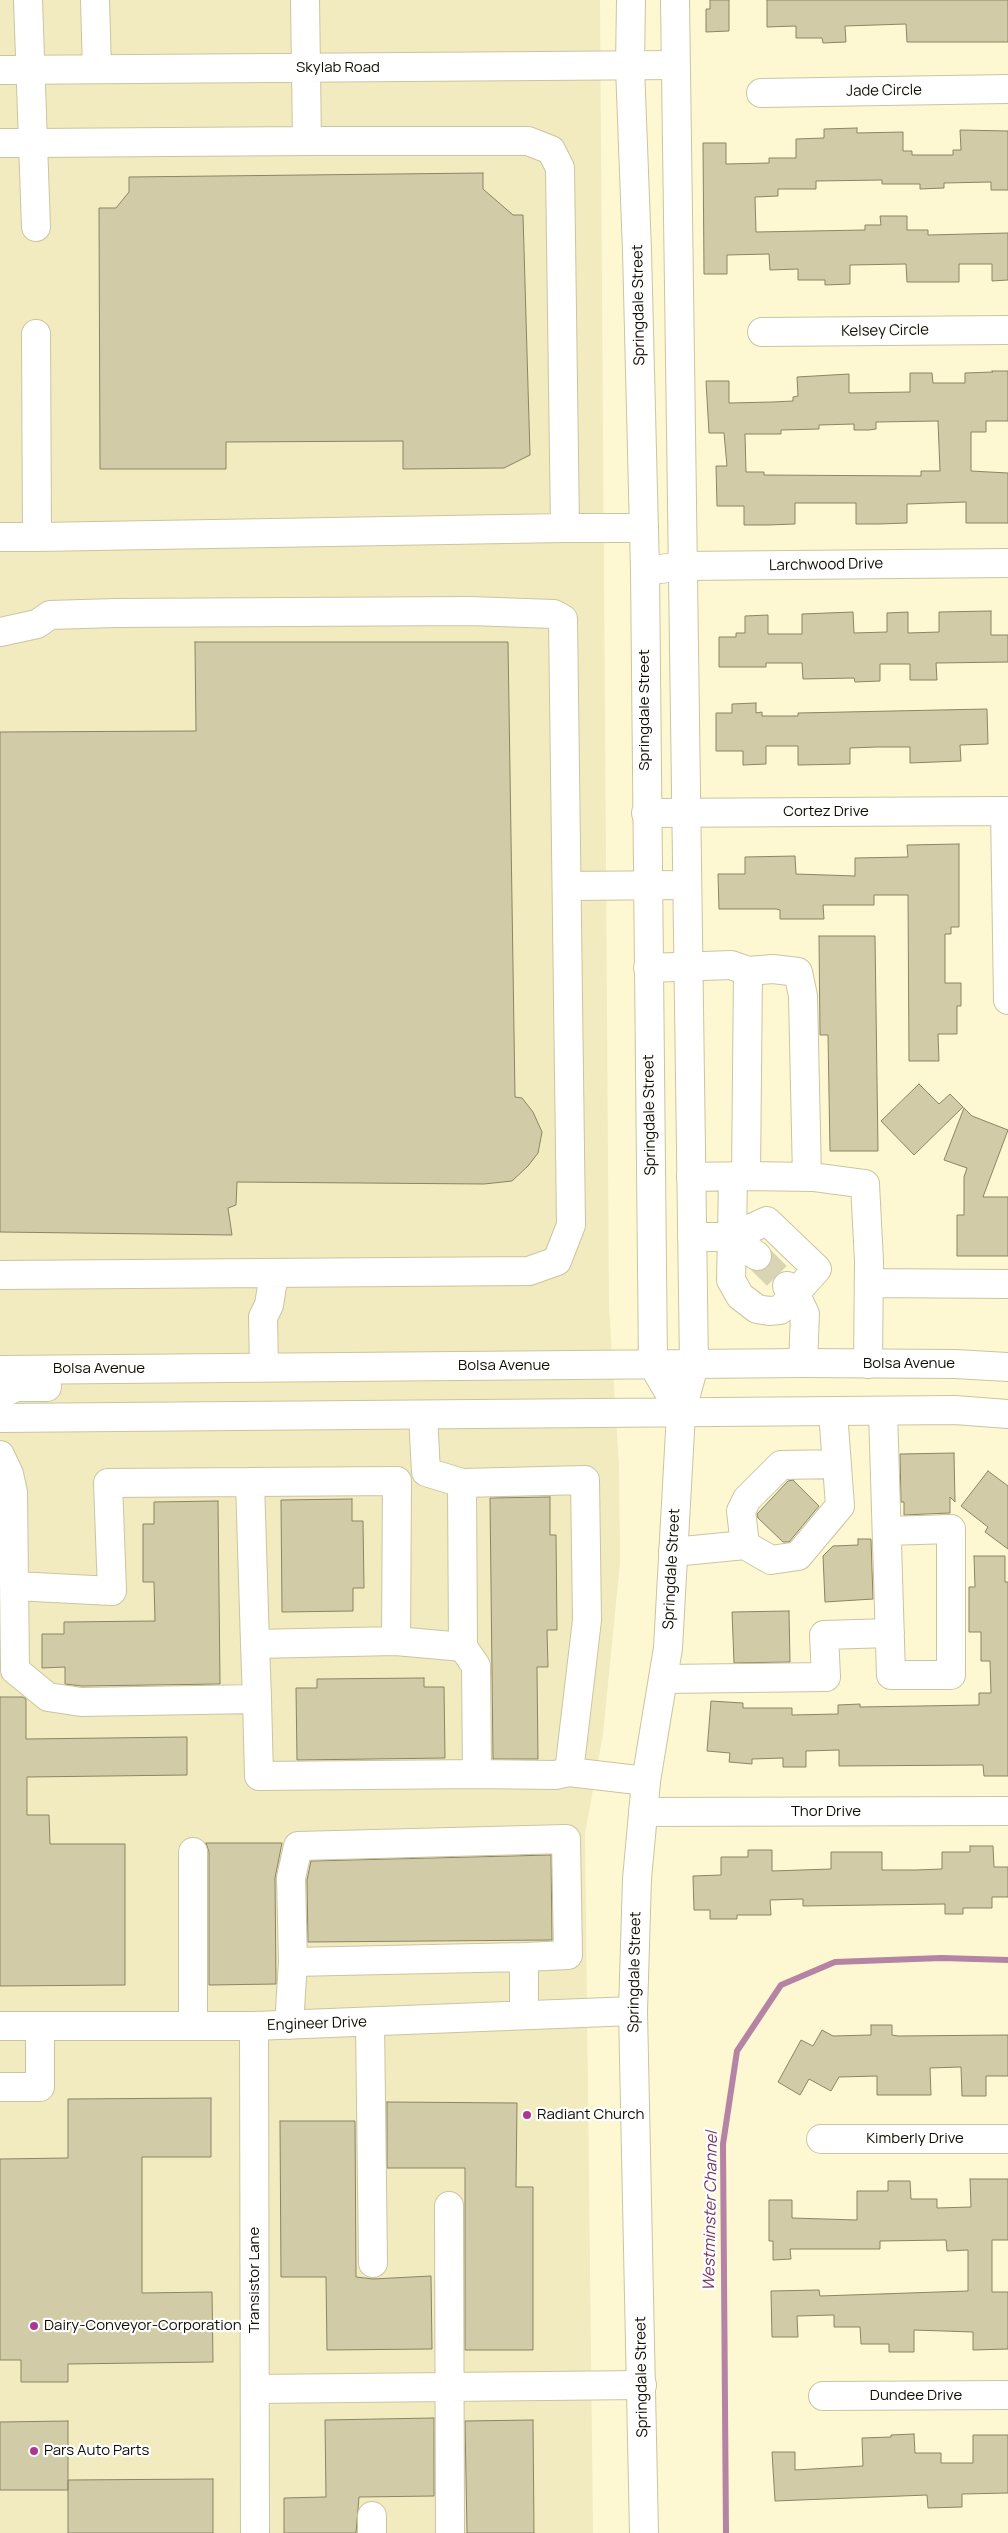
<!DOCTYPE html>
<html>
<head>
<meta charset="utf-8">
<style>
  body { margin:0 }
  canvas { display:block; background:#fdf7d2 }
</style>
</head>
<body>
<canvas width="1008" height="2533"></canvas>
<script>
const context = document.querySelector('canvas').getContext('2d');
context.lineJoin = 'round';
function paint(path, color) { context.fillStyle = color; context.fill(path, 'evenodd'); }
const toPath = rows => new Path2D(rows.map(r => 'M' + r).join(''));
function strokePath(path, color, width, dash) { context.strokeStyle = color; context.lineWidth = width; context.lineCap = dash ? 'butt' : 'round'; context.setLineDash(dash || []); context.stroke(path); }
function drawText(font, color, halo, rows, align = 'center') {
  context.font = font + ' Manrope,sans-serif'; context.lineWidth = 4.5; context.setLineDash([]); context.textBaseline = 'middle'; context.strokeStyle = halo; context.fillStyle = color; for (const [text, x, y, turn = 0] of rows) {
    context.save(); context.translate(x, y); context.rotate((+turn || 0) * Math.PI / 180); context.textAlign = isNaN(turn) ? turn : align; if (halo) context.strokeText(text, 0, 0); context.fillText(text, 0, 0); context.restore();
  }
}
paint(toPath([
  [0,0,600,0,609,1306,619,1467,620,1563,603,1734,585,1834,593,2533,0,2533]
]), '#f2ebbf');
strokePath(toPath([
  [726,2533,723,2144,737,2051,781,1985,835,1962,941,1958,1008,1960]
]), '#b584a4', 6);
const building = toPath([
  [710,0,729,0,729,31,706,32,706,9,710,9,710,0],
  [767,0,1008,0,1008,42,907,42,906,24,845,26,846,42,823,43,822,38,796,38,796,26,767,27,767,0],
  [857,128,857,133,903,132,903,151,912,151,912,155,953,155,953,150,961,150,960,130,1008,131,1008,190,991,190,991,182,944,183,944,188,920,189,920,184,882,184,882,180,816,181,816,189,778,189,778,196,755,197,756,232,865,230,865,225,881,225,880,216,907,216,907,230,928,230,928,235,1008,233,1008,280,992,281,992,264,959,264,959,282,907,282,906,264,850,265,850,284,825,285,825,280,798,280,798,269,770,270,769,254,727,255,727,274,704,274,703,143,726,143,726,164,769,163,769,158,796,158,796,139,824,138,824,129,857,128],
  [483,173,483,189,513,215,523,215,530,455,504,468,403,469,403,441,226,442,226,469,100,469,99,208,116,208,129,192,129,177,483,173],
  [992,371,1008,371,1008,421,986,421,986,432,971,432,971,471,1008,473,1008,523,966,523,966,502,907,504,907,523,879,524,856,524,856,503,795,503,795,524,768,525,744,525,744,506,717,506,716,466,727,466,724,433,709,433,706,381,729,381,729,403,773,402,793,401,793,397,798,396,797,377,849,374,849,393,910,392,910,373,932,373,933,383,965,383,965,373,993,372,992,371],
  [938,421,940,471,921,471,921,476,764,475,764,472,746,472,745,434,781,434,781,430,819,429,819,425,854,424,854,430,869,430,876,429,876,422,938,421],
  [991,611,991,635,1008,635,1008,662,936,663,937,680,910,680,910,664,880,664,880,681,855,682,854,678,803,679,802,663,766,663,766,667,719,667,719,637,736,637,736,633,745,633,745,616,768,615,768,634,802,634,802,614,853,612,854,633,887,632,887,613,908,612,908,633,939,632,939,612,991,611],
  [195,642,508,642,515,1097,522,1098,533,1112,542,1132,538,1153,528,1166,512,1181,484,1184,237,1182,236,1205,228,1208,232,1235,0,1232,0,732,196,731,195,642],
  [756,703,756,713,762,712,762,716,798,716,798,713,987,709,988,744,960,745,961,761,910,763,910,747,877,747,850,748,850,764,798,765,798,746,766,746,766,764,743,765,743,751,716,751,716,713,732,713,732,704,756,703],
  [959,844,959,927,951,927,951,934,945,934,945,983,961,983,961,1006,957,1006,957,1034,938,1034,939,1061,909,1061,908,895,874,895,874,905,823,905,824,919,780,919,780,910,776,909,719,909,718,874,745,874,745,857,795,856,796,874,855,876,855,858,908,857,907,845,959,844],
  [819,936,875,936,878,1151,830,1151,828,1035,820,1035,819,936],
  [919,1084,939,1104,950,1094,963,1107,914,1155,881,1121,919,1084],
  [964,1108,972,1116,1008,1130,983,1197,1008,1197,1008,1256,957,1256,957,1215,964,1215,964,1177,967,1168,944,1160,964,1108],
  [954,1453,955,1502,950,1497,950,1513,904,1515,904,1502,901,1502,900,1454,954,1453],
  [988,1471,1008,1486,1008,1549,985,1532,988,1527,961,1506,988,1471],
  [793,1480,819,1506,789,1542,783,1542,758,1518,757,1514,788,1481,793,1480],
  [550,1497,550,1535,556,1535,557,1630,547,1630,548,1667,537,1667,538,1759,493,1759,490,1498,550,1497],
  [352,1499,352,1521,363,1521,364,1588,353,1588,353,1611,282,1612,281,1500,352,1499],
  [218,1501,220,1684,82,1686,65,1684,65,1667,42,1668,42,1634,64,1634,64,1622,155,1621,154,1582,143,1582,143,1524,154,1524,154,1502,218,1501],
  [858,1539,871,1539,873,1599,825,1602,823,1556,833,1546,858,1545,858,1539],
  [974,1556,1005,1556,1005,1582,1008,1582,1008,1776,984,1776,983,1765,839,1766,839,1750,806,1751,806,1767,783,1767,783,1758,752,1759,752,1764,729,1762,730,1753,707,1751,711,1701,743,1703,743,1708,792,1708,792,1715,838,1714,838,1705,860,1704,860,1707,979,1705,979,1693,991,1693,990,1661,981,1661,981,1632,969,1632,969,1587,975,1587,974,1556],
  [789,1611,790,1662,734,1663,732,1612,789,1611],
  [424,1678,424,1687,444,1687,445,1758,297,1760,296,1688,317,1688,317,1679,424,1678],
  [0,1697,23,1697,26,1699,26,1739,187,1737,187,1775,27,1777,27,1815,49,1815,50,1844,125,1844,125,1985,0,1986,0,1697],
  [206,1843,282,1843,275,1878,276,1984,209,1985,209,1852,206,1843],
  [970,1846,993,1846,994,1867,1008,1867,1008,1897,992,1897,992,1908,963,1908,963,1914,945,1914,945,1904,803,1906,803,1899,770,1900,771,1915,737,1915,737,1919,710,1919,710,1910,694,1910,693,1876,721,1875,721,1857,748,1857,748,1850,772,1850,772,1871,831,1869,831,1852,882,1852,882,1870,916,1870,942,1869,942,1852,970,1852,970,1846],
  [551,1855,552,1940,308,1942,307,1880,311,1861,551,1855],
  [871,2025,892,2025,892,2035,898,2036,1008,2035,1008,2076,986,2076,986,2096,962,2096,961,2067,930,2068,931,2095,877,2095,877,2076,839,2077,831,2091,809,2079,800,2095,778,2082,801,2040,813,2046,822,2030,833,2036,871,2035,871,2025],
  [211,2098,211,2157,142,2157,142,2293,212,2292,213,2362,68,2364,68,2382,21,2382,21,2360,0,2360,0,2159,68,2158,68,2099,211,2098],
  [387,2102,517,2103,516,2187,533,2187,533,2350,465,2350,465,2168,387,2168,387,2102],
  [280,2121,355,2121,356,2277,373,2279,431,2276,432,2349,327,2350,326,2277,281,2277,280,2121],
  [970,2179,1008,2179,1008,2240,992,2240,992,2292,1008,2292,1008,2349,973,2350,973,2332,914,2330,914,2352,889,2352,889,2344,861,2344,860,2327,834,2327,834,2315,797,2316,798,2337,772,2337,771,2291,819,2290,820,2296,968,2291,968,2250,947,2251,946,2240,880,2241,880,2249,790,2249,791,2259,773,2260,773,2241,769,2241,769,2200,792,2200,792,2218,857,2220,857,2191,888,2191,888,2181,910,2181,911,2199,937,2199,937,2208,971,2207,970,2179],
  [434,2418,434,2496,359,2497,356,2533,284,2533,284,2498,326,2497,325,2420,434,2418],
  [533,2420,534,2533,467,2533,465,2421,533,2420],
  [68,2421,68,2490,0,2490,0,2422,68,2421],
  [914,2434,915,2453,941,2453,941,2463,973,2463,973,2435,1008,2435,1008,2493,962,2494,962,2507,928,2508,927,2495,775,2501,772,2452,795,2452,795,2470,863,2466,862,2438,891,2437,891,2435,914,2434],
  [213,2479,213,2533,68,2533,68,2480,213,2479]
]);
paint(building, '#d1cba7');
strokePath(building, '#8b8564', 1);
strokePath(toPath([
  [757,1256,787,1286]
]), '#d9d4b3', 28, [28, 14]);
const minor = toPath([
  [28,0,33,143,307,141,305,0],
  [95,0,97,69],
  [0,70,675,65],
  [761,93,1008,89],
  [307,141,528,141,551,150,560,168,565,528,644,528],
  [0,143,33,143,36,227],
  [762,332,1008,330],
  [0,537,37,537,36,334],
  [37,537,565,528],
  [645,571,683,566,1008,563],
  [0,632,37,624,50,615,115,613,470,611,554,614,563,619,571,1225,557,1261,529,1271,0,1275],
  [646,813,1005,811,1008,1000],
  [567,886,687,885],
  [648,968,731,965,748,971,773,969,798,972,803,996,807,1177],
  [748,971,746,1176,813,1177,865,1184,869,1261,868,1364],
  [691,1177,746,1176],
  [692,1237,732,1237,767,1221,817,1269,780,1310,769,1311,757,1309,740,1296,731,1280,732,1237,733,1176],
  [732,1237,757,1256],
  [869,1283,1008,1284],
  [787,1286,795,1293,805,1314,803,1363],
  [264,1367,263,1317,269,1305,274,1274],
  [883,1411,891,1675,951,1675,951,1529,887,1531],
  [423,1415,426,1472,462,1483],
  [0,1455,9,1474,13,1492,15,1670,48,1697,81,1702,257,1699,255,1644,250,1482,397,1481,396,1641,255,1644],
  [745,1545,741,1511,747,1499,781,1465,837,1464],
  [673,1552,745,1545,771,1560,798,1556,840,1506,833,1412],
  [15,1586,112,1591,108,1483,250,1482],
  [396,1641,463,1647,462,1483,585,1480,587,1620,569,1772,555,1775,477,1774,476,1666,463,1647],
  [664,1679,826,1677,824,1635,890,1633],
  [257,1699,259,1776,477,1774],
  [569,1772,646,1781],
  [643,1812,1008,1811],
  [193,1852,193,2026],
  [524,1957,293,1962,291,1878,298,1846,566,1839,568,1955,524,1957,524,2015],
  [370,2022,373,2263],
  [289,2025,293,1962],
  [0,2026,254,2026,633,2011],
  [254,2026,255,2533],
  [0,2087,40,2087,40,2026],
  [821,2139,1008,2139],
  [449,2206,450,2533],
  [255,2389,642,2385],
  [823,2396,1008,2395],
  [372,2516,372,2533]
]);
const major = toPath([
  [631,0,630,67,637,251,645,571,653,1365,681,1413],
  [0,1370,803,1363,955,1364,1008,1367],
  [0,1394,17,1387,47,1387],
  [0,1418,955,1410,1008,1414],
  [644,2533,633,2011,637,1879,646,1781,668,1648,681,1413,694,1365,675,0]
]);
strokePath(minor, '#cac5a1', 30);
strokePath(major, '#cac5a1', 30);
strokePath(minor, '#fff', 28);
strokePath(major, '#fff', 28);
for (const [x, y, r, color] of [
  [527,2115,5,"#ae388f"],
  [34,2326,5,"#ae388f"],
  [34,2451,5,"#ae388f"]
]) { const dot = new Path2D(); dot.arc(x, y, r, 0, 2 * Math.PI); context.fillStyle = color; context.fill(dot); strokePath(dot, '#fff', 2); }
drawText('15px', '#100e03', '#fff', [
  ["Skylab Road",338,68],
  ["Jade Circle",884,91,-1],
  ["Springdale Street",639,305,-91],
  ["Kelsey Circle",885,331,-1],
  ["Larchwood Drive",826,565,-1],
  ["Springdale Street",645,710,-90],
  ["Cortez Drive",826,812],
  ["Springdale Street",650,1115,-91],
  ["Bolsa Avenue",909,1364],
  ["Bolsa Avenue",504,1366],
  ["Bolsa Avenue",99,1369],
  ["Springdale Street",672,1569,-87],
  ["Thor Drive",826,1812],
  ["Springdale Street",635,1972,-89],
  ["Engineer Drive",317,2024,-2],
  ["Kimberly Drive",915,2139],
  ["Transistor Lane",255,2280,-90],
  ["Springdale Street",642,2377,-91],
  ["Dundee Drive",916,2396]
]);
drawText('15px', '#100e03', '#fff', [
  ["Radiant Church",537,2115],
  ["Dairy-Conveyor-Corporation",44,2326],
  ["Pars Auto Parts",44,2451]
], 'left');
drawText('italic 16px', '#743661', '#fff', [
  ["Westminster Channel",711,2211,-89]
]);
</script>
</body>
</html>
